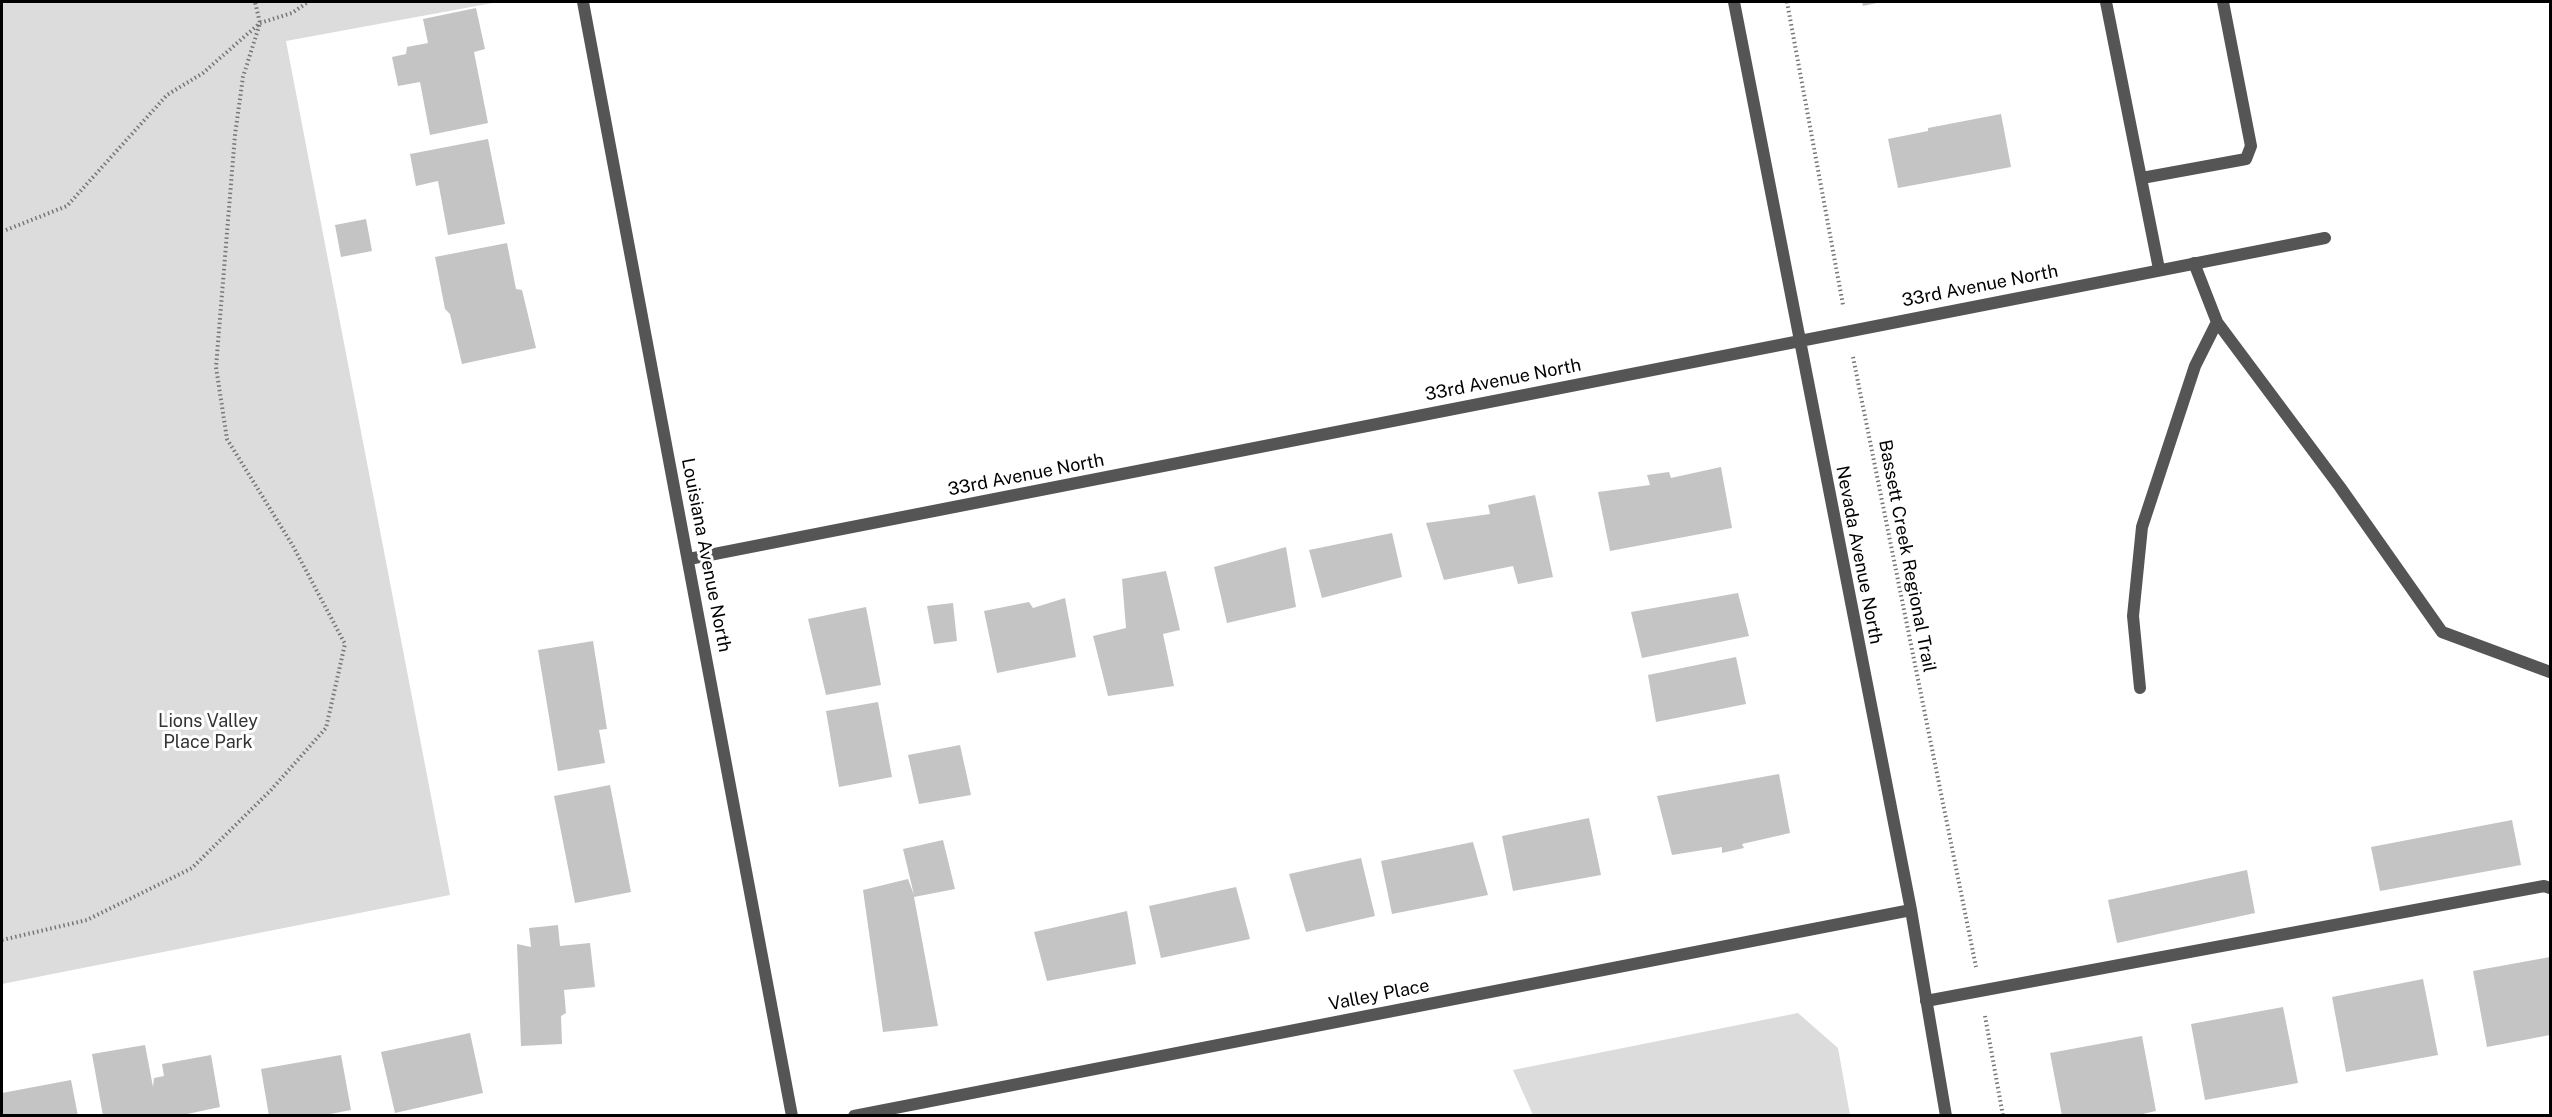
<!DOCTYPE html>
<html>
<head>
<meta charset="utf-8">
<style>
  body { margin:0 }
  #map { position:relative; width:2552px; height:1117px; overflow:hidden; background:#fff; font-family:"Public Sans",sans-serif }
  canvas { display:block }
  .frame { position:absolute; inset:0; border:3px solid #000; pointer-events:none }
</style>
</head>
<body>
<div id="map">
<canvas width="2552" height="1117"></canvas>
<div class="frame"></div>
</div>
<script>
const context = document.querySelector('canvas').getContext('2d');
context.lineJoin = 'round';
function paint(path, color) { context.fillStyle = color; context.fill(path, 'evenodd'); }
const toPath = rows => new Path2D(rows.map(r => 'M' + r).join(''));
function strokePath(path, color, width, dash) { context.strokeStyle = color; context.lineWidth = width; context.lineCap = dash ? 'butt' : 'round'; context.setLineDash(dash || []); context.stroke(path); }
function drawText(font, color, halo, rows, align = 'center') {
  context.font = font + ' "Public Sans",sans-serif'; context.lineWidth = 6; context.setLineDash([]); context.textBaseline = 'middle'; context.strokeStyle = halo; context.fillStyle = color; for (const [text, x, y, turn = 0] of rows) {
    context.save(); context.translate(x, y); context.rotate((+turn || 0) * Math.PI / 180); context.textAlign = isNaN(turn) ? turn : align; if (halo) context.strokeText(text, 0, 0); context.fillText(text, 0, 0); context.restore();
  }
}
paint(toPath([
  [2,2,498,2,286,41,450,895,2,984],
  [1798,1013,1838,1048,1850,1115,1533,1115,1513,1070]
]), '#dcdcdc');
paint(toPath([
  [1862,2,1881,2,1863,6],
  [476,8,485,49,474,52,488,123,430,135,420,82,398,86,392,57,406,54,407,47,428,43,423,19],
  [2001,114,2011,167,1898,188,1888,139,1928,131,1928,128],
  [488,139,505,224,448,235,438,181,416,186,410,154],
  [366,219,372,251,341,257,335,225],
  [507,243,516,289,522,290,536,348,462,364,450,314,445,309,435,257],
  [1721,467,1732,528,1610,551,1598,492,1650,485,1647,475,1669,472,1671,478],
  [1535,495,1553,577,1518,584,1513,566,1444,580,1426,523,1490,514,1488,505],
  [1392,533,1402,577,1322,598,1309,550],
  [1286,547,1296,607,1227,623,1214,567],
  [1166,571,1180,630,1163,634,1174,686,1108,696,1093,636,1126,628,1122,579],
  [1738,593,1749,636,1642,658,1631,612],
  [1065,598,1076,657,997,673,984,611,1029,602,1033,608],
  [953,603,957,641,934,644,927,606],
  [866,607,881,685,826,695,808,619],
  [593,641,607,729,599,730,605,763,558,771,538,650],
  [1736,657,1746,704,1656,722,1648,675],
  [878,702,892,777,839,787,826,711],
  [960,745,971,795,919,804,908,755],
  [1779,774,1790,833,1742,844,1744,848,1722,853,1722,847,1672,855,1657,796],
  [610,785,631,892,575,903,554,796],
  [1589,818,1601,875,1513,891,1502,836],
  [2512,820,2521,865,2380,891,2371,847],
  [943,840,955,889,914,897,938,1026,883,1032,863,890,908,879,914,895,903,849],
  [1473,842,1488,895,1392,914,1381,861],
  [1361,858,1375,916,1306,932,1289,874],
  [2247,870,2255,913,2117,943,2108,900],
  [1236,887,1250,939,1161,958,1149,906],
  [1127,911,1136,964,1047,981,1034,932],
  [558,925,560,946,590,943,595,987,564,990,566,1013,561,1016,562,1044,521,1046,517,944,531,947,529,928],
  [2550,957,2550,1035,2487,1047,2473,971],
  [2423,979,2438,1055,2346,1072,2332,997],
  [2283,1007,2298,1083,2205,1100,2191,1024],
  [470,1033,483,1093,395,1113,381,1052],
  [2142,1036,2156,1111,2134,1116,2062,1116,2050,1053],
  [145,1045,153,1087,154,1078,164,1076,162,1064,211,1055,220,1107,178,1116,103,1116,92,1054],
  [341,1055,351,1110,320,1116,269,1116,261,1069],
  [71,1080,78,1116,2,1116,2,1093]
]), '#c4c4c4');
strokePath(toPath([
  [1787,2,1843,305],
  [6,230,67,206,167,95,203,73,260,23,292,13,308,2],
  [1853,357,1976,967],
  [2,940,87,920,192,868,271,790,326,728,345,644,293,546,227,439,216,367,235,135,243,77,260,23,255,2],
  [1985,1016,2003,1116]
]), '#777', 4, [1.5, 3]);
strokePath(toPath([
  [2106,2,2159,269],
  [2142,178,2246,159,2251,146,2223,2],
  [2194,263,2217,322,2340,487,2442,632,2550,672],
  [2140,688,2133,616,2142,527,2195,366,2217,322],
  [1926,1001,2544,886,2550,888]
]), '#555', 12);
strokePath(toPath([
  [583,2,792,1116],
  [1734,2,1911,910,1946,1116],
  [689,559,2325,238],
  [854,1116,1911,910]
]), '#555', 12);
drawText('18px', '#000', '#fff', [
  ["33rd Avenue North",1980,286,-11],
  ["33rd Avenue North",1503,380,-11],
  ["33rd Avenue North",1026,475,-11],
  ["Louisiana Avenue North",706,555,79],
  ["Nevada Avenue North",1859,555,79],
  ["Bassett Creek Regional Trail",1907,556,79],
  ["Valley Place",1379,995,-11]
]);
drawText('18px', '#333', '#fff', [
  ["Lions Valley",208,721],
  ["Place Park",208,742]
]);
</script>
</body>
</html>
